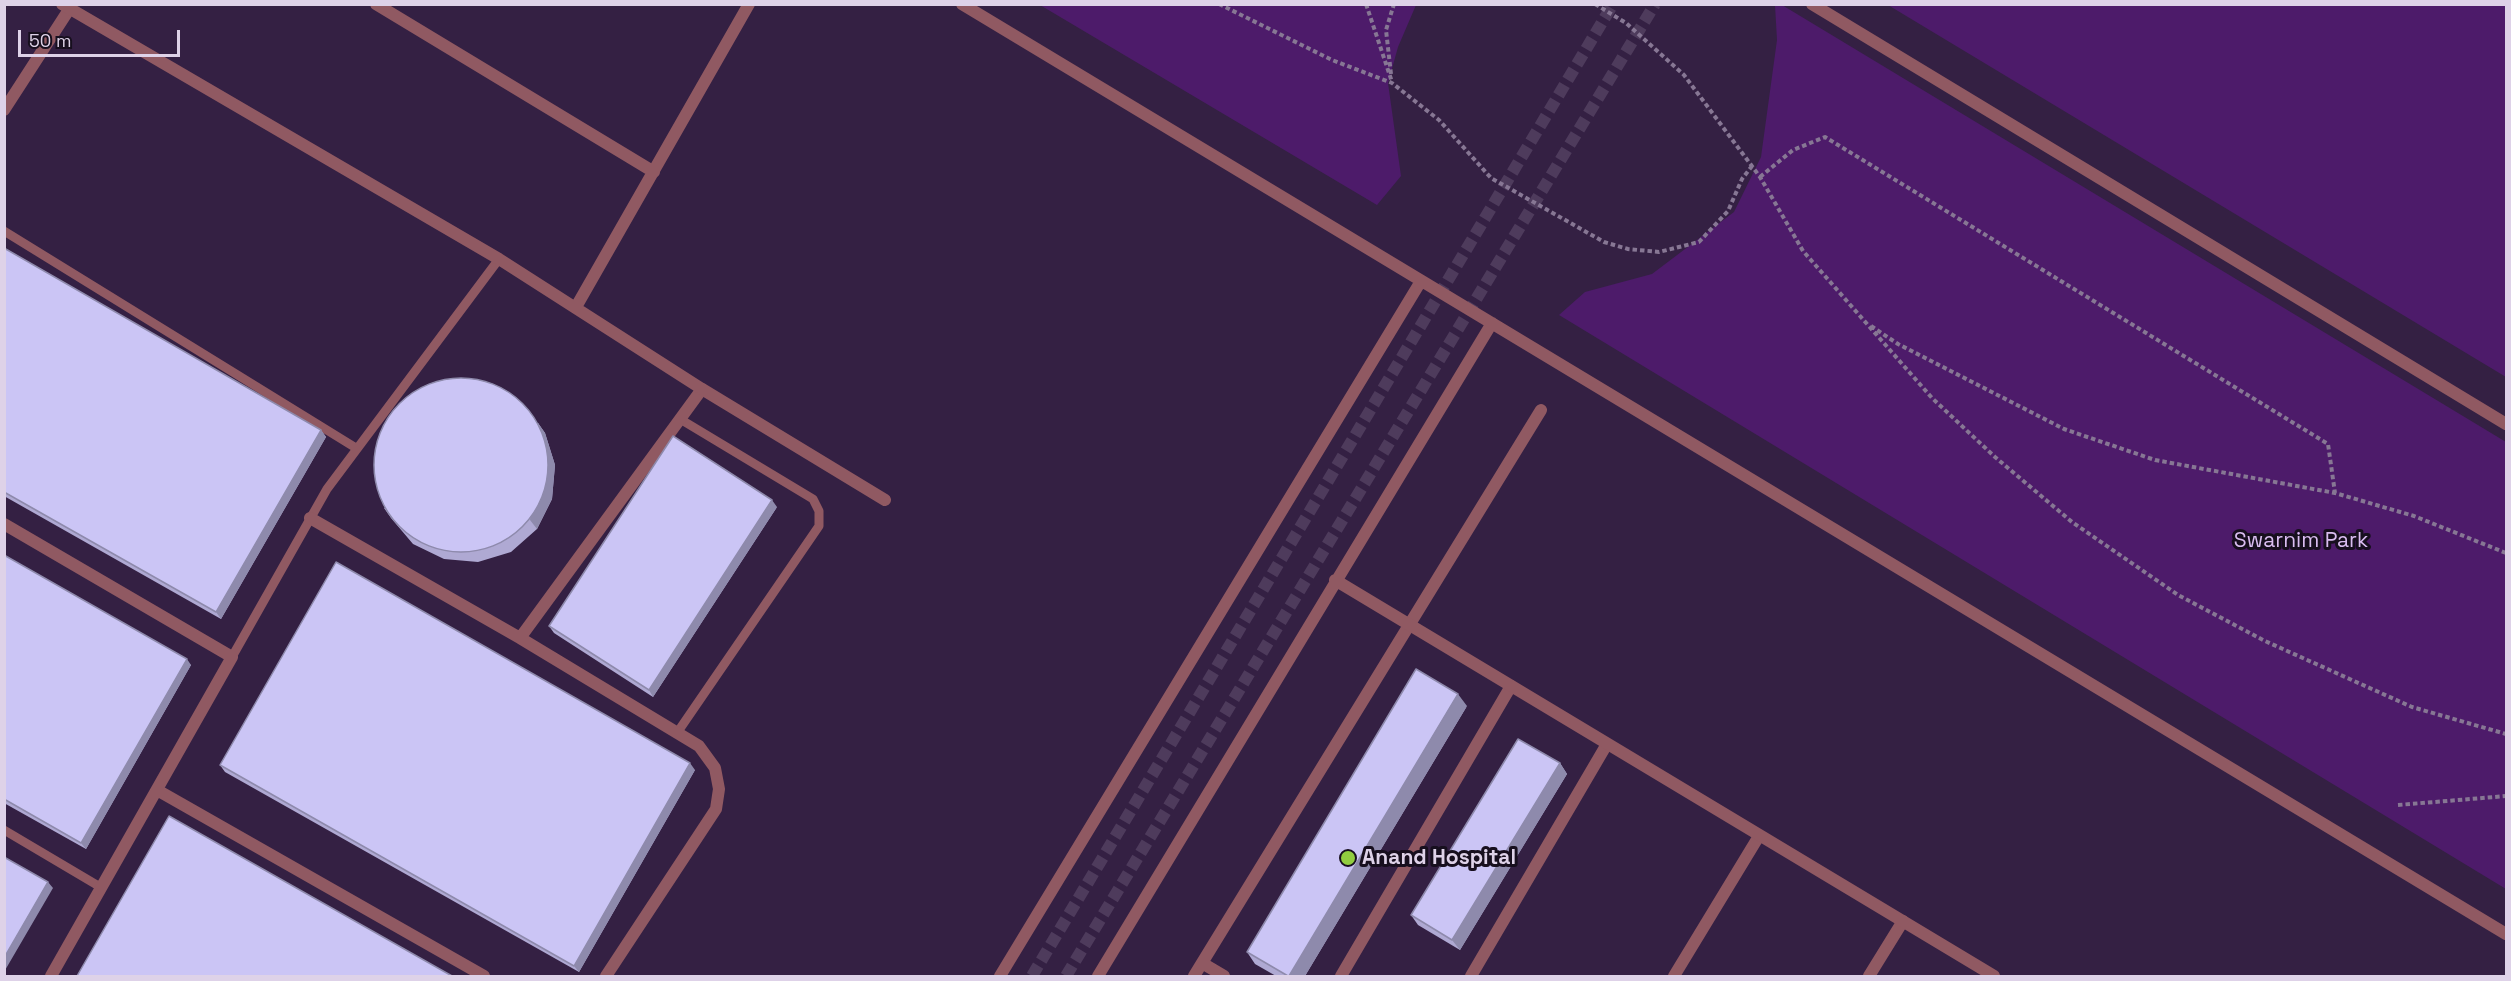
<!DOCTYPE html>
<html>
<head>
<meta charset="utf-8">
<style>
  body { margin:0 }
  #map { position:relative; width:2511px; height:981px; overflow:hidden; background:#342043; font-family:"Space Grotesk",sans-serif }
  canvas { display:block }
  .frame { position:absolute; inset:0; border:6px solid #ded2e8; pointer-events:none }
  .scale { position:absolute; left:18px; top:30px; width:162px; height:27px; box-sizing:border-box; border:3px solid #ded2e8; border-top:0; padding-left:8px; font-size:18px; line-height:21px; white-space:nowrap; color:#ded2e8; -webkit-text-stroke:4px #170f1e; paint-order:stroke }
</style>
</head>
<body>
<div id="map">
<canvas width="2511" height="981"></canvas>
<div class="frame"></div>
<div class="scale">50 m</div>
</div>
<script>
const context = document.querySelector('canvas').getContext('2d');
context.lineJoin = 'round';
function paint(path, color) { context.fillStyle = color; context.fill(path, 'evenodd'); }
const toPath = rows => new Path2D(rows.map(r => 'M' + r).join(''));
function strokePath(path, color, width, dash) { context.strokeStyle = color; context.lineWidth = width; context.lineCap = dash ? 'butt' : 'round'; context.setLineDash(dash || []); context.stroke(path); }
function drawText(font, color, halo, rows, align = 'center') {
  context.font = font + ' "Space Grotesk",sans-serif'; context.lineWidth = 6; context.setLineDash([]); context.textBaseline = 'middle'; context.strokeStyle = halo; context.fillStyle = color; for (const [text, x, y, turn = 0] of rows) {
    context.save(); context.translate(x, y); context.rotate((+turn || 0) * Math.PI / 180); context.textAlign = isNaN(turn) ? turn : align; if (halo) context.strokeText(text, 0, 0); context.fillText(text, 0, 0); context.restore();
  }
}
paint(toPath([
  [1040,5,1416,5,1398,47,1388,83,1401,176,1377,205],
  [1775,5,1782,5,2506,442,2506,889,1559,315,1585,292,1652,274,1734,212,1761,157,1777,40],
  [1888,5,2506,5,2506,377]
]), '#4d1b6a');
strokePath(toPath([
  [1032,976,1613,4],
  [1066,976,1655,4]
]), '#4e3b5c', 12, [12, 6]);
strokePath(toPath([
  [1219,4,1332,60,1392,83,1439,120,1491,178,1604,242,1628,249,1659,252,1699,242,1728,211,1742,179,1752,166],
  [1366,4,1392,82],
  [1595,4,1626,23,1684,75,1760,177,1803,251,1932,398,1995,457,2072,522,2178,595,2265,641,2412,707,2506,734],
  [1391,74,1386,30,1394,4],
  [1760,177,1793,150,1825,137,2328,444,2335,493],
  [1871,326,1898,344,2064,429,2155,460,2335,493,2414,516,2506,553],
  [2398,805,2506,796]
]), '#877794', 4, [4.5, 3]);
strokePath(toPath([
  [4,231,356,448],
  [232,657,327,489,499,259],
  [677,733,819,526,819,511,813,499,680,419],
  [4,830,102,888]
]), '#905962', 9);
strokePath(toPath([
  [4,110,70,8],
  [310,518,520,638,699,746,715,768,719,789,716,809,606,976],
  [4,524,232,657,51,976],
  [520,638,702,389],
  [157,790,484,976]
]), '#905962', 12);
strokePath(toPath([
  [62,4,499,259,702,389,885,500],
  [376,4,654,172],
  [576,307,749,4],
  [1202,963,1224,976],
  [1194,976,1541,410],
  [1341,976,1511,686],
  [1471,976,1607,744],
  [1674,976,1759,836],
  [1869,976,1903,921]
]), '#905962', 12);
strokePath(toPath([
  [962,4,2506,934],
  [1812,4,2506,424],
  [1335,580,1994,976],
  [1000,976,1421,281],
  [1098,976,1492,323]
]), '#905962', 12);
paint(toPath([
  [4,248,321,430,326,437,221,619,4,496],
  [538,423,545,433,555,465,552,499,537,529,511,552,478,562,444,559,413,544,391,518,384,508],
  [777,507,653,697,554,633,549,626],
  [4,555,191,665,86,849,4,803],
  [1467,706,1305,976,1276,976,1255,964,1247,952],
  [1560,763,1567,774,1460,950,1418,925,1411,915],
  [220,765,695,770,579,972,225,772]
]), '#afa9d3');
paint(toPath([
  [538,423,545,433,555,465,552,499,537,529,530,520],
  [321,430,326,437,221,619,216,612],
  [772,500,777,507,653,697,649,690],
  [187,659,191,665,86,849,81,843],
  [1458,694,1467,706,1305,976,1289,976],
  [690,763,695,770,579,972,574,966],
  [1560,763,1567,774,1460,950,1452,940],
  [48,882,53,888,4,972,4,958]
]), '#8e8aac');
const building = toPath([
  [4,248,321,430,216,612,4,492,4,248],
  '374 465a87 87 0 1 1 174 0a87 87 0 1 1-174 0Z',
  [673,436,772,500,649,690,549,626,673,436],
  [4,555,187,659,81,843,4,799,4,555],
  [336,562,690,763,574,966,220,765,336,562],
  [1416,669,1458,694,1289,976,1288,976,1247,952,1416,669],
  [1518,739,1560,763,1452,940,1411,915,1518,739],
  [169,816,452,976,77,976,169,816],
  [4,857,48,882,4,958,4,857]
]);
paint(building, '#cbc5f5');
strokePath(building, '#8e8aac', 1.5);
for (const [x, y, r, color] of [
  [1348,858,8,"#91cd40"]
]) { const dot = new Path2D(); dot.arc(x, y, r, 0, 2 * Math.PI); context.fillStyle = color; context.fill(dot); strokePath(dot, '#170f1e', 2); }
drawText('21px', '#dabdf1', '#170f1e', [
  ["Swarnim Park",2301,541]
]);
drawText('bold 21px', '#ded2e8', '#170f1e', [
  ["Anand Hospital",1362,858]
], 'left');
</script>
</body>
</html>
